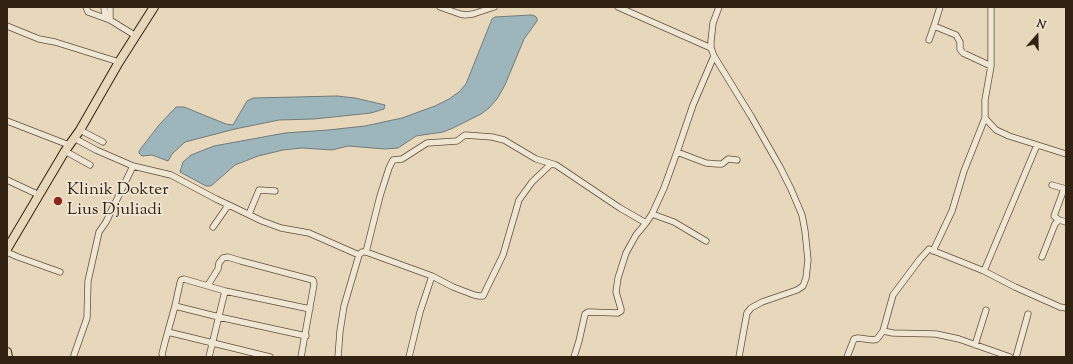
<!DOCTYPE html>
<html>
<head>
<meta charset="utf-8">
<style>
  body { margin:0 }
  #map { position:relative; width:1073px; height:364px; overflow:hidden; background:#e7d8bb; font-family:"Sorts Mill Goudy",serif }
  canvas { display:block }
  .frame { position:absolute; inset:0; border:8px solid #322212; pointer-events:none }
  .north { position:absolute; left:1017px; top:16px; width:40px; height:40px; -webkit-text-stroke:3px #efe6d3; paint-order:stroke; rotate:20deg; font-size:11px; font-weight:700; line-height:16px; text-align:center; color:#322212 }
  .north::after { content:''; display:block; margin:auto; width:14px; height:18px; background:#322212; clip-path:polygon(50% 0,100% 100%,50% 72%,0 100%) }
</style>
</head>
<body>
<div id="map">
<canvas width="1073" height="364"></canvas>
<div class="frame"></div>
<div class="north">N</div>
</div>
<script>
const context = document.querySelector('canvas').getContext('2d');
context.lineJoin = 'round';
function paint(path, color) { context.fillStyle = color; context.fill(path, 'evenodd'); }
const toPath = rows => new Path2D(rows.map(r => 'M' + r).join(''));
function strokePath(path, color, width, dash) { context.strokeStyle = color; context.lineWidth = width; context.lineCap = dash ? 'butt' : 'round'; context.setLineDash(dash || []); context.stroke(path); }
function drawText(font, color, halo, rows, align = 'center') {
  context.font = font + ' "Sorts Mill Goudy",serif'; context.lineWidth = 3.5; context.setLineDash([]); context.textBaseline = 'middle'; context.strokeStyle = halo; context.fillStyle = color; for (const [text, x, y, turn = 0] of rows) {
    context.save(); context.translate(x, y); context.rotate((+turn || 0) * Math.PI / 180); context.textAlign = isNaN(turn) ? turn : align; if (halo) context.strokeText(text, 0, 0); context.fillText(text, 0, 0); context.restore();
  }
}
const water = toPath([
  [531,15,535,16,537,18,537,21,524,39,505,85,497,99,489,108,481,114,453,128,443,132,416,136,398,148,385,149,348,146,332,150,302,148,283,150,258,156,235,165,211,186,206,186,180,172,183,162,191,155,214,146,285,133,328,130,365,126,402,118,435,106,449,99,459,92,466,84,492,19,495,17,531,15],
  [337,96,355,98,385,105,384,109,371,113,314,119,279,120,235,129,185,142,172,154,168,161,152,155,142,156,139,153,139,151,159,125,176,107,184,107,226,124,233,125,247,101,253,98,337,96]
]);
paint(water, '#9db6bc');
strokePath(water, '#727b78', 1);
const minor = toPath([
  [86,7,88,12,110,20],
  [104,7,105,18],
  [110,7,110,20,136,36],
  [440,7,460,14,465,15,473,14,494,7],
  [618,7,711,48],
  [719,7,713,23,711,41,711,48,714,56,751,116,780,167,791,189,802,215,805,231,808,260,806,278,803,286,797,290,762,302,751,308,747,313,744,329,739,357],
  [940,7,934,26,956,35,960,42,960,49,963,53,991,66],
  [991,7,991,66,985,100,985,118,996,130,1009,136,1066,154],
  [7,26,39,39,55,42,119,62],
  [929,40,934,26],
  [7,121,69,145],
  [80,130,103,142],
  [74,138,96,150,133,166,171,175,216,199,231,206],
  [65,151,90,165],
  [677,152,693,105,714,56],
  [7,180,39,195],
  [1052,185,1066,189],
  [249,214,259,190,275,191],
  [652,214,674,222,706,241],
  [1059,220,1054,216,1064,189],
  [213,227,227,207,231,206,262,221,281,228,309,233,359,255],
  [7,249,9,253,18,257,60,272],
  [933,251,952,211,964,171,985,118],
  [366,252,380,196,389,168,393,160,402,159,427,143,457,141,465,135,492,137,504,140,536,159,553,164],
  [1042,257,1055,224,1059,220,1066,222],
  [984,271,1037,145],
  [208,285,218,269,219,263,223,258,228,257,241,261,313,280,314,284,301,357],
  [175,306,180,283,181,280,184,279,225,291,310,309],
  [883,331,893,295,920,259,929,249,984,271,1015,287,1060,307,1066,308],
  [168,332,270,357],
  [975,345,986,310],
  [74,357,74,355,87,318,88,281,99,232,106,222,133,166],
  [163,357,162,354,165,342,175,306,219,317,306,336],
  [209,357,225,291],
  [338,357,340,331,344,306,359,255,362,252,366,252,432,276],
  [409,357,420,312,432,276,453,287,474,295,479,296,483,296,503,255,519,200,532,182,551,164,556,165,620,208,646,223],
  [574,357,579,341,585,314,588,312,618,313,621,311,621,309,616,292,618,278,626,253,636,235,646,223,652,214,664,188,677,152,706,163,717,164,722,164,728,159,737,160],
  [847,357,854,339,858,338,873,340,877,339,883,331,893,333,936,334,959,339,1010,357],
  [1016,357,1028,314]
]);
const primary = toPath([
  [7,249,65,151,80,130,119,62,154,7],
  [7,352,8,357]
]);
strokePath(minor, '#5f503c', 7);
strokePath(primary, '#322212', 10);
strokePath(minor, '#efe6d3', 5.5);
strokePath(primary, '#e7d8bb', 8);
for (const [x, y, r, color] of [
  [58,201,5,"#8f2418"]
]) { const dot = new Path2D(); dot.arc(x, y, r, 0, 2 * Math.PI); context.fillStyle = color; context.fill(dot); strokePath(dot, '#efe6d3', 1.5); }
drawText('17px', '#322212', '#efe6d3', [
  ["Klinik Dokter",67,191],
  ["Lius Djuliadi",67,211]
], 'left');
</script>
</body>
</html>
